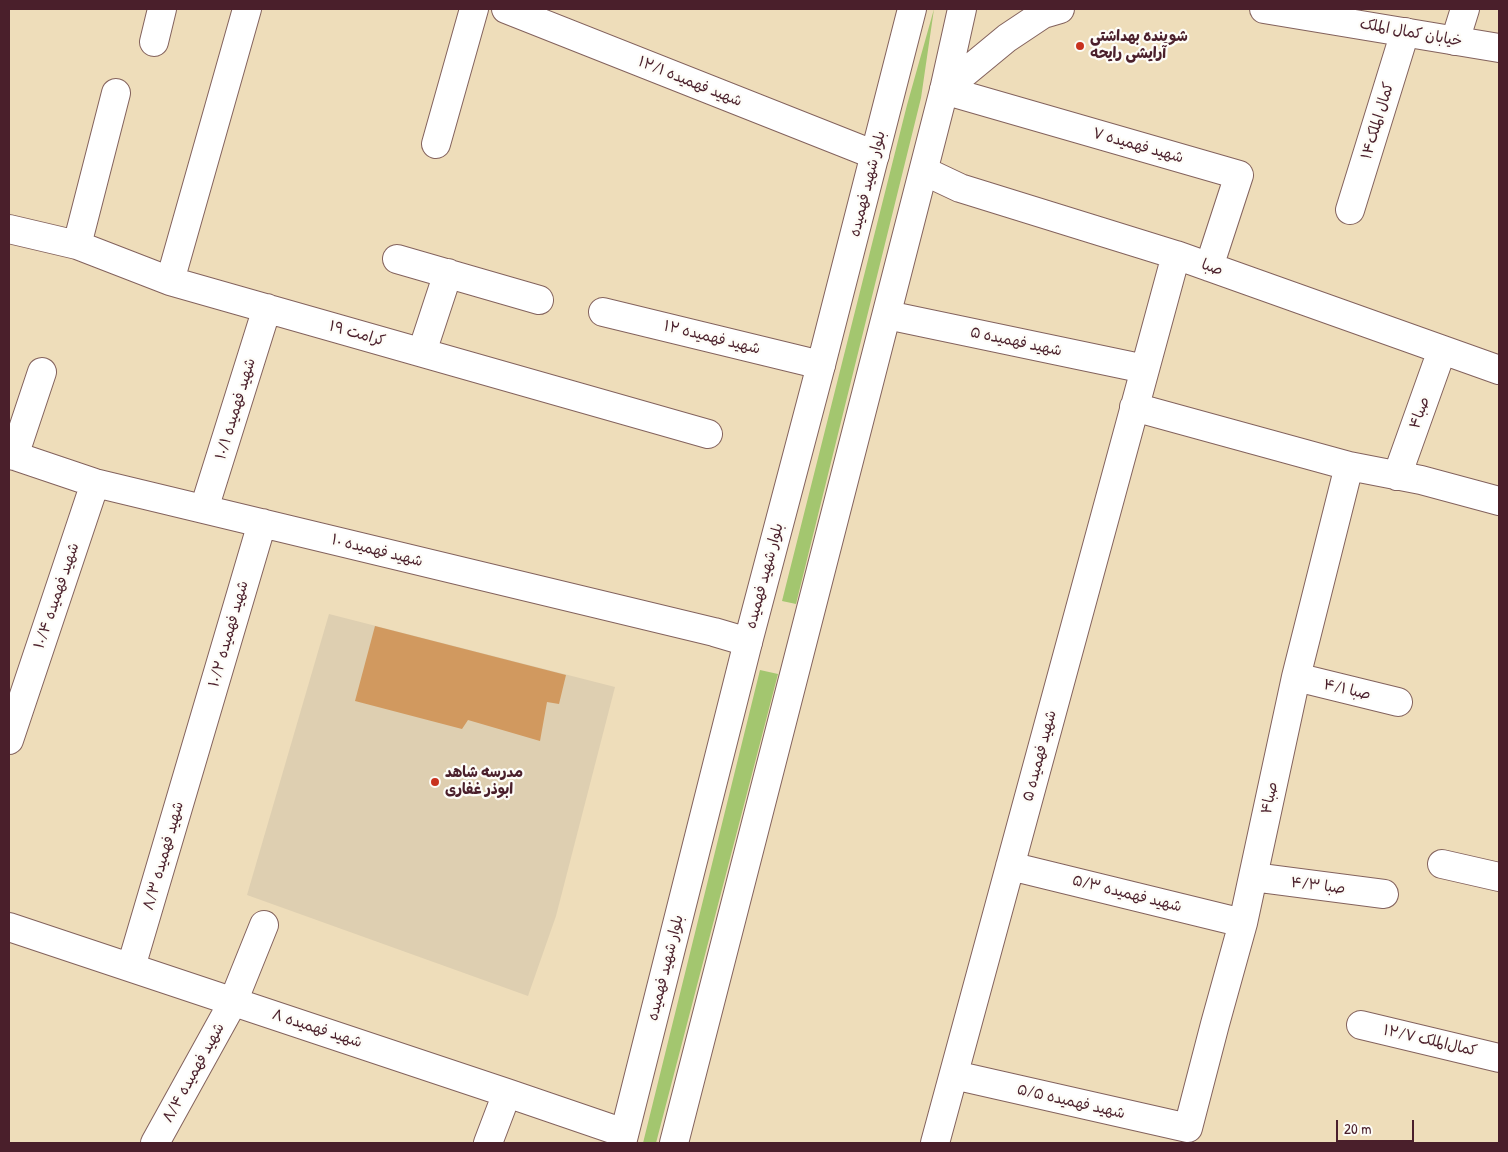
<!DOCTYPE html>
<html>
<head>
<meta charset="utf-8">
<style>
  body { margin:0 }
  #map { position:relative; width:1508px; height:1152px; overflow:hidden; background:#eeddba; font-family:"Patrick Hand",sans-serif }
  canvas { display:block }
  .frame { position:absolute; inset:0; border:10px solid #4a1f2b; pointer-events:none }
  .scale { position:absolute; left:1336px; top:1120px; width:78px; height:22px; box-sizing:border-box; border:2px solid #4a1f2b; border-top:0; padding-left:6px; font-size:15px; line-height:18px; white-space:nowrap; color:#4a1f2b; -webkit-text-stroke:4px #fdfcf7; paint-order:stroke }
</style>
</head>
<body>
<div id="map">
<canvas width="1508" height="1152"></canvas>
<div class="frame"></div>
<div class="scale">20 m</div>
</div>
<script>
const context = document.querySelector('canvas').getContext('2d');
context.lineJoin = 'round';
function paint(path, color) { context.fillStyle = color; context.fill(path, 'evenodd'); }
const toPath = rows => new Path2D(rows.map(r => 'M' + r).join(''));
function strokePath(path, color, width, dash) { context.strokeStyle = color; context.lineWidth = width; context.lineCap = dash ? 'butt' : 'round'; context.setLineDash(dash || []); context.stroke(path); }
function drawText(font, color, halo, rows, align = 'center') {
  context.font = font + ' "Patrick Hand","Playpen Sans Arabic",sans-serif'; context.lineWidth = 4.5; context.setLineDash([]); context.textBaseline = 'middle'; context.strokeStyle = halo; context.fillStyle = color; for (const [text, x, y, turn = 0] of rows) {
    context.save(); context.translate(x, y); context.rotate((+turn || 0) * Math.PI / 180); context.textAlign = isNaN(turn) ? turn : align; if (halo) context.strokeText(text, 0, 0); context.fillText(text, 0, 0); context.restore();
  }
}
paint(toPath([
  [329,614,615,687,556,916,528,996,247,895]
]), '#decfb1');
paint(toPath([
  [934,9,921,98,796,604,782,601,907,105],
  [760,670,778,674,656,1143,643,1143]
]), '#a3c66f');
paint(toPath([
  [375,626,566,675,559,704,547,702,540,741,468,720,462,729,355,701]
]), '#d1995f');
const minor = toPath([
  [506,9,875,155],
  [1455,41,1465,9],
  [154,42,162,9],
  [944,90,1239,175,1209,267],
  [436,144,474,9],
  [924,171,960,188,1176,255,1499,370],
  [1350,210,1405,32],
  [9,229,77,245,170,281,708,434],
  [77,245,116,93],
  [397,259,539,300],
  [170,281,247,9],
  [603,312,821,365],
  [887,315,1145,369],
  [422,352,448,273],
  [1134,407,1349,466,1421,480,1499,501],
  [9,454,95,483,714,632,748,642],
  [14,456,42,372],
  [1397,476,1442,350],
  [204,509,267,308],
  [1296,677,1398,702],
  [9,740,95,483],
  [1442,864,1499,877],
  [1010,866,1243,923],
  [1253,877,1384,894],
  [9,927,507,1093,624,1133],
  [131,967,262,523],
  [1361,1025,1499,1058],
  [954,1075,1188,1128,1215,1024,1243,923,1296,677,1349,466],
  [155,1143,233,1002,264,925],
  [488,1143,507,1093],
  [935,1143,1176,255]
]);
const major = toPath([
  [1264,9,1499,48],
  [944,90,1007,38,1043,14,1060,9],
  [622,1143,748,642,821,365,912,9],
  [674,1143,944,90,962,9]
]);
strokePath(minor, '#83625d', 30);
strokePath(major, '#83625d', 30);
strokePath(minor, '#fff', 28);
strokePath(major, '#fff', 28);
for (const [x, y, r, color] of [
  [1080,46,5,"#c8321e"],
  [435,782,5,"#c8321e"]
]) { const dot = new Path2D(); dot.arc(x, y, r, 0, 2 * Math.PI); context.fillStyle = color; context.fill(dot); strokePath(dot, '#fdfcf7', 2); }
drawText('15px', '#4a1f2b', '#fdfcf7', [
  ["خیابان کمال الملک",1411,33,10],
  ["شهید فهمیده ۱۲/۱",690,82,22],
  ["کمال الملک۱۴",1378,121,-73],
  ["شهید فهمیده ۷",1138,146,16],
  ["بلوار شهید فهمیده",868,184,-76],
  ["صبا",1212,268,20],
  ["کرامت ۱۹",357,334,16],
  ["شهید فهمیده ۱۲",712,338,14],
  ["شهید فهمیده ۵",1016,342,12],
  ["شهید فهمیده ۱۰/۱",236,409,-73],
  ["صبا۴",1420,413,-70],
  ["شهید فهمیده ۱۰",377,551,14],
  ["بلوار شهید فهمیده",765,576,-75],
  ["شهید فهمیده ۱۰/۴",57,596,-71],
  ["شهید فهمیده ۱۰/۲",229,634,-74],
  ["صبا ۴/۱",1347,690,13],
  ["شهید فهمیده ۵",1040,756,-75],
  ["صبا۴",1270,798,-78],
  ["شهید فهمیده ۸/۳",164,856,-74],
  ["صبا ۴/۳",1318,886,7],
  ["شهید فهمیده ۵/۳",1127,894,14],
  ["بلوار شهید فهمیده",666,968,-76],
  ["شهید فهمیده ۸",317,1029,18],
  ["کمال‌الملک ۱۲/۷",1430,1041,13],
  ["شهید فهمیده ۸/۴",194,1073,-61],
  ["شهید فهمیده ۵/۵",1071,1102,13]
]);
drawText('bold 15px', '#4a1f2b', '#fdfcf7', [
  ["شوینده بهداشتی",1090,37],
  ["آرایشی رایحه",1090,54],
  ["مدرسه شاهد",445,773],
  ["ابوذر غفاری",445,790]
], 'left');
</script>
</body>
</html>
